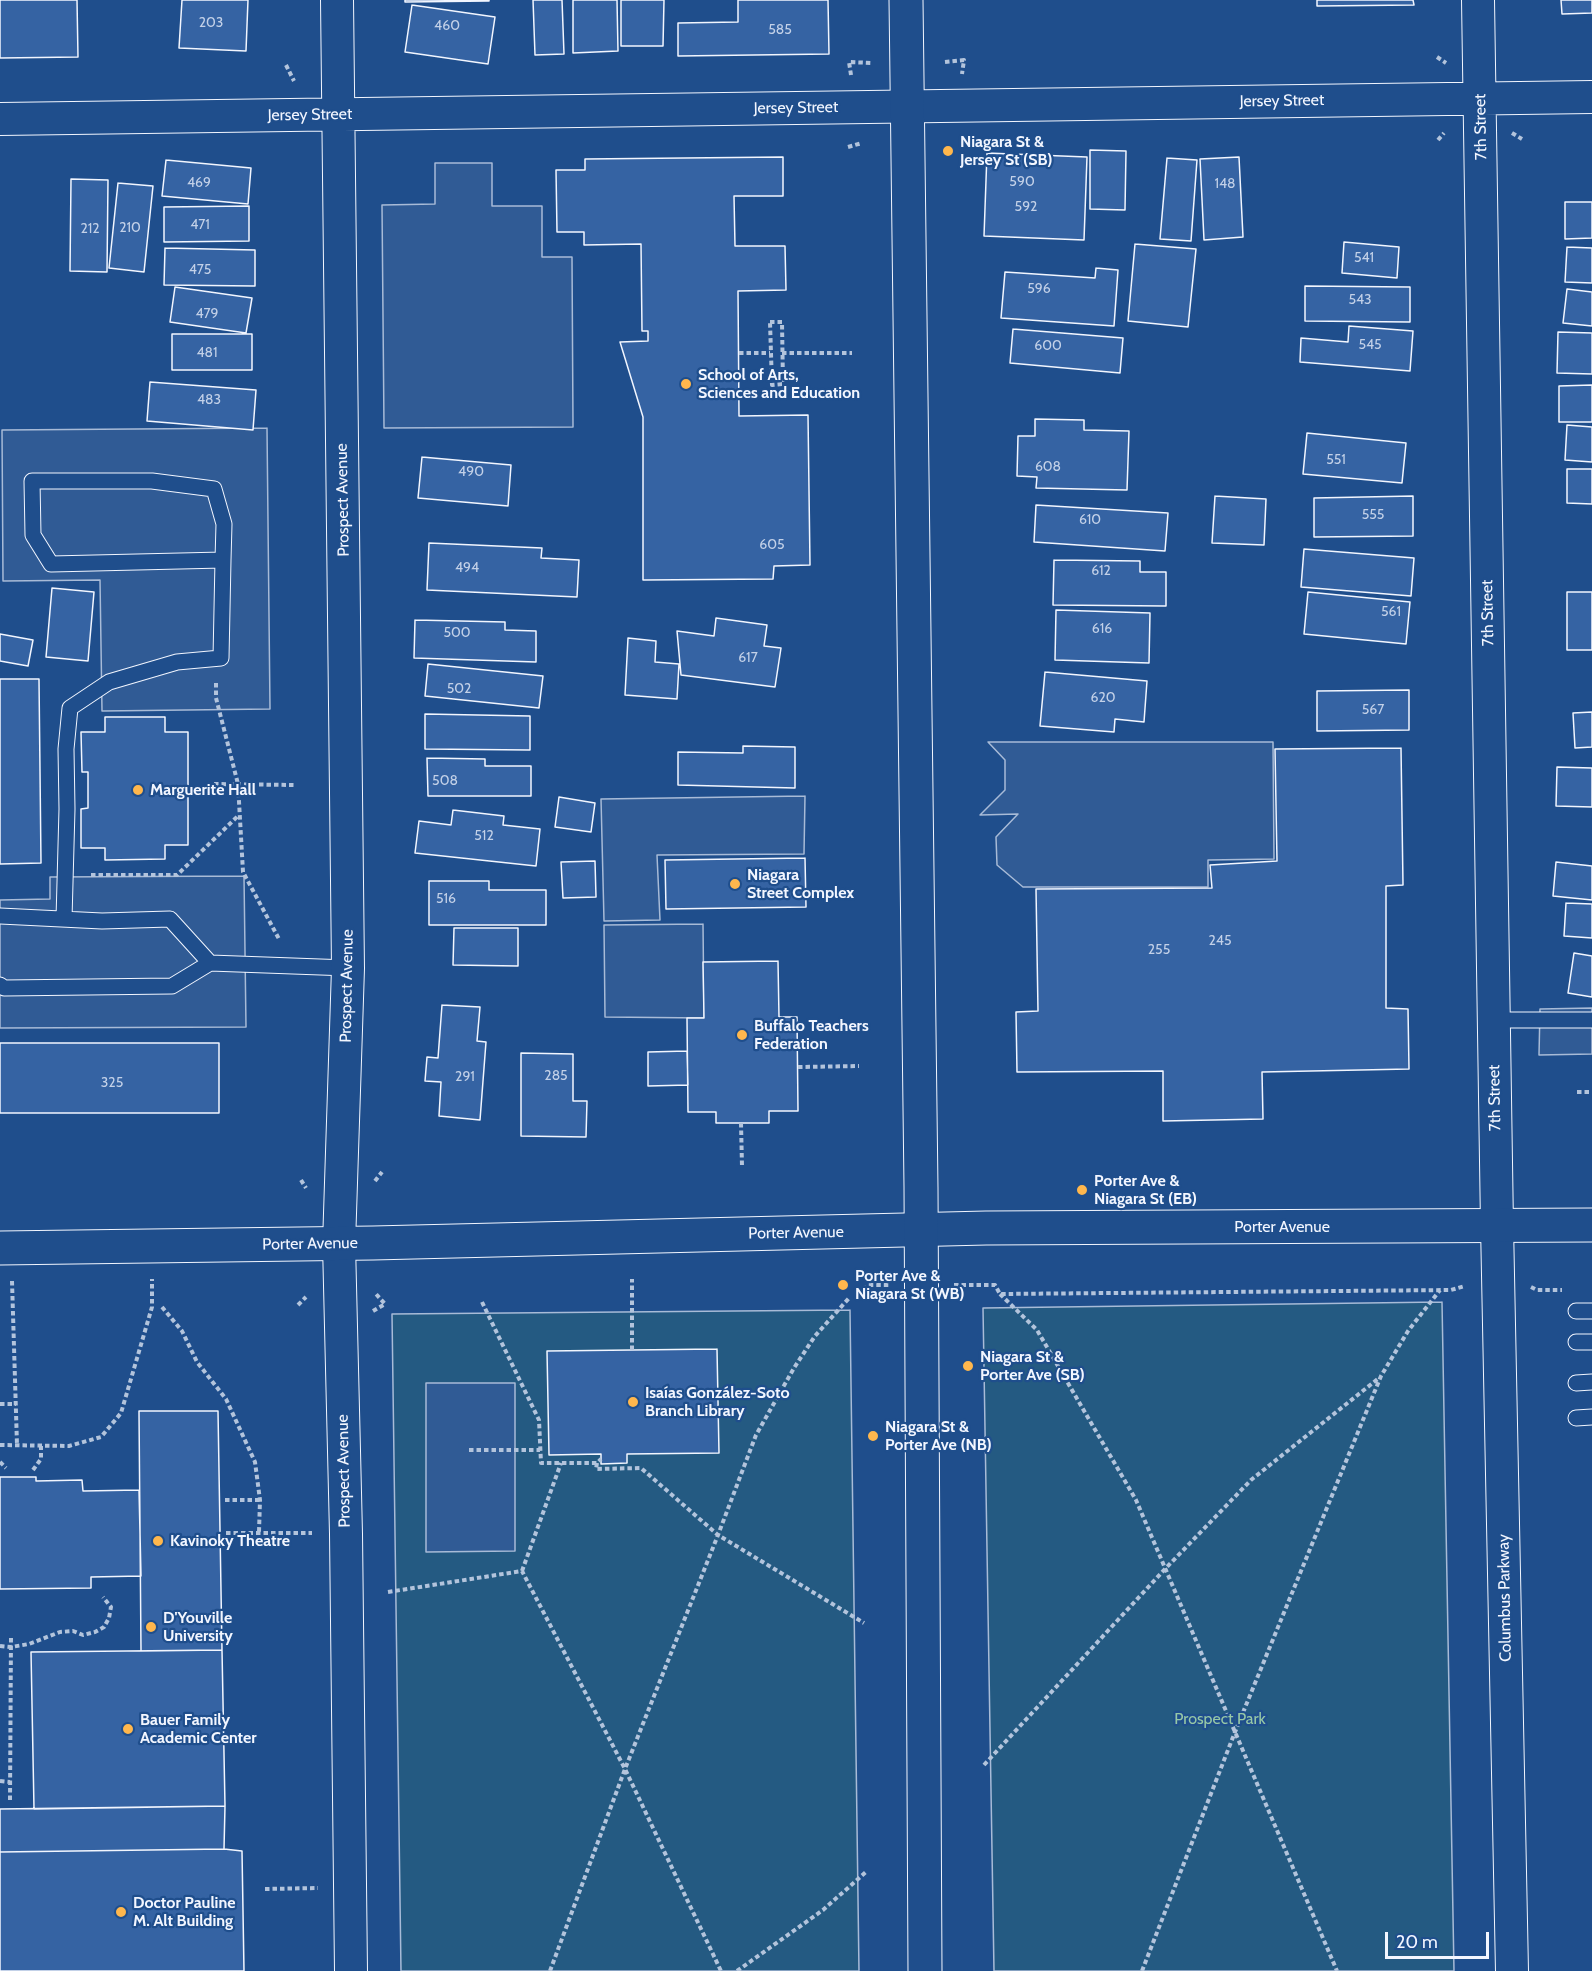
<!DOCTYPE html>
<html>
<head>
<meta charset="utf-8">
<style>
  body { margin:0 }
  #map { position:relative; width:1592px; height:1971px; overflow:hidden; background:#1f4e8c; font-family:Cabin,sans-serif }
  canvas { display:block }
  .scale { position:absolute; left:1385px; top:1932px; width:104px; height:27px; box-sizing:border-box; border:3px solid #f2f6ff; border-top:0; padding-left:8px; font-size:18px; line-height:21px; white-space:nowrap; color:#f2f6ff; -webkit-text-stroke:4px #1f4e8c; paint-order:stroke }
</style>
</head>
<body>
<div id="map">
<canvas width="1592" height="1971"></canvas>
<div class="scale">20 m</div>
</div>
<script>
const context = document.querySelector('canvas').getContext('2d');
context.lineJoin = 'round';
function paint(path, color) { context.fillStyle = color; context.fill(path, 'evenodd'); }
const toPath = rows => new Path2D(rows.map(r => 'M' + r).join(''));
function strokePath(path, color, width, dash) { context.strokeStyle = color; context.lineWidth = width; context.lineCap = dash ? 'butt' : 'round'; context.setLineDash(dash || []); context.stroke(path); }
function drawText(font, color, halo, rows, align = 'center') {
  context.font = font + ' Cabin,sans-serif'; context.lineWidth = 4.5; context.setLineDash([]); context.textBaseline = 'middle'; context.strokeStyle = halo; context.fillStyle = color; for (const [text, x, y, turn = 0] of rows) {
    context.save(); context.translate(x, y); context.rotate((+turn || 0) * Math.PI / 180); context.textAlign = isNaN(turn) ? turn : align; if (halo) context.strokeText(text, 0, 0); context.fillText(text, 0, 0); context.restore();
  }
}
const green = toPath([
  [1442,1302,1454,1971,994,1971,983,1308,1442,1302],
  [850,1310,859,1971,401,1971,392,1314,850,1310]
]);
paint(green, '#245a82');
strokePath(green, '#a8bbd7', 1.5);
const parking = toPath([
  [435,163,492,163,492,206,542,206,542,257,572,257,573,427,384,428,382,205,435,204,435,163],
  [267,428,270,709,102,711,100,580,3,581,2,430,267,428],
  [988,742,1273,742,1274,859,1208,860,1208,887,1023,887,997,865,996,837,1018,814,980,815,1005,790,1005,760,988,742],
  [805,796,804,854,657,855,660,920,604,921,601,799,805,796],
  [244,876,246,1027,0,1028,0,900,50,899,50,877,244,876],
  [703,924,704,1018,605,1017,604,925,703,924],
  [1592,1008,1592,1054,1539,1055,1540,1009,1592,1008],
  [426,1383,515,1383,515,1551,426,1552,426,1383]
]);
paint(parking, '#305b95');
strokePath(parking, '#a8bbd7', 1.5);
const building = toPath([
  [0,0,77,0,78,57,0,58,0,0],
  [182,0,248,0,246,51,179,48,182,0],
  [405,0,489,0,489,1,405,2,405,0],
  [533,0,562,0,564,54,535,55,533,0],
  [573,0,617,0,618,51,573,53,573,0],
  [621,0,664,0,663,46,621,46,621,0],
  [738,0,828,0,829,54,678,56,678,23,738,22,738,0],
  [1317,0,1413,0,1414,5,1317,6,1317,0],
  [1561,0,1592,0,1592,13,1562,14,1561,0],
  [412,5,495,17,488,64,405,52,412,5],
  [1090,150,1126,151,1125,210,1090,209,1090,150],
  [987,153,1087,157,1084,240,984,236,987,153],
  [783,157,783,196,734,196,735,246,785,246,786,290,738,291,739,416,808,415,810,565,774,566,773,579,643,580,643,417,620,342,648,341,648,331,642,331,641,244,584,245,584,232,557,232,556,170,585,170,585,159,783,157],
  [1239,157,1243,237,1204,240,1200,159,1239,157],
  [1167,158,1197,160,1191,241,1160,239,1167,158],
  [166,160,251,168,248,204,162,196,166,160],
  [71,179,108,180,107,272,70,271,71,179],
  [118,183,153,186,144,272,109,268,118,183],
  [1565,202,1592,202,1592,238,1565,239,1565,202],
  [249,206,249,241,164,242,164,207,249,206],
  [1344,242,1399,247,1397,278,1342,273,1344,242],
  [1135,244,1196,249,1188,327,1128,321,1135,244],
  [1567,247,1592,248,1592,283,1565,282,1567,247],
  [165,248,255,250,255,286,164,285,165,248],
  [1096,268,1118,270,1114,326,1001,318,1005,272,1095,278,1096,268],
  [1305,286,1410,287,1410,322,1305,321,1305,286],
  [175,287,252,298,246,333,170,322,175,287],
  [1567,289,1592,292,1592,326,1563,323,1567,289],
  [1349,326,1413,331,1410,371,1300,362,1301,338,1348,342,1349,326],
  [1013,329,1123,338,1120,373,1010,363,1013,329],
  [1558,332,1592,333,1592,374,1557,373,1558,332],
  [172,334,252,334,252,370,172,370,172,334],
  [150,382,256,390,253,430,147,421,150,382],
  [1592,385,1592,422,1559,422,1559,386,1592,385],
  [1035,419,1084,420,1084,430,1129,431,1127,490,1036,488,1037,477,1017,476,1018,436,1035,436,1035,419],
  [1567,425,1592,427,1592,462,1565,460,1567,425],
  [1307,433,1406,443,1402,483,1303,474,1307,433],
  [422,457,511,465,508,506,418,498,422,457],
  [1567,469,1592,469,1592,504,1567,503,1567,469],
  [1215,496,1266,499,1264,545,1212,543,1215,496],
  [1413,496,1413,536,1314,537,1314,498,1413,496],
  [1036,505,1168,513,1165,551,1034,542,1036,505],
  [429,543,542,548,541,558,579,560,577,597,427,590,429,543],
  [1304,549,1414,558,1411,596,1301,587,1304,549],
  [1054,560,1140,561,1140,572,1166,572,1166,606,1053,605,1054,560],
  [52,588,94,592,88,661,46,657,52,588],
  [1308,592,1410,602,1406,644,1304,634,1308,592],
  [1567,592,1592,592,1592,650,1567,650,1567,592],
  [1056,610,1150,613,1149,663,1055,660,1056,610],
  [716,618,767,625,764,646,781,648,775,687,681,675,677,631,714,636,716,618],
  [415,620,505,622,505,630,536,631,536,662,414,658,415,620],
  [0,634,33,640,28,666,0,661,0,634],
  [628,638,656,641,655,662,679,664,677,699,625,695,628,638],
  [428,664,543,676,539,708,425,696,428,664],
  [1045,672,1147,681,1144,722,1115,719,1114,732,1040,726,1045,672],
  [0,679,39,679,41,863,0,864,0,679],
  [1409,690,1409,730,1317,731,1317,691,1409,690],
  [1592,712,1592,747,1575,748,1573,713,1592,712],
  [425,714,530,716,530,750,425,749,425,714],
  [105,717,165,717,165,732,188,732,188,845,165,845,165,859,105,860,105,848,81,848,81,809,88,808,88,772,82,772,81,732,105,732,105,717],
  [743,746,795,747,795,788,678,785,678,752,743,753,743,746],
  [1401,748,1403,885,1386,886,1386,1008,1408,1009,1409,1069,1262,1072,1263,1119,1163,1121,1163,1071,1017,1072,1016,1012,1038,1011,1036,889,1212,888,1210,865,1277,861,1275,749,1401,748],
  [427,758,485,759,485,766,531,766,531,796,428,796,427,758],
  [1557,767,1592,768,1592,807,1556,806,1557,767],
  [559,797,595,803,591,832,555,827,559,797],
  [453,810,504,816,503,825,540,829,536,866,415,853,419,821,451,825,453,810],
  [805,858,806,907,666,909,665,860,805,858],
  [595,861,596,897,563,898,561,862,595,861],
  [1556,862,1592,866,1592,900,1553,896,1556,862],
  [429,881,489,881,489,890,546,890,546,925,429,925,429,881],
  [1566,903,1592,904,1592,938,1564,936,1566,903],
  [454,928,518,928,518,966,453,965,454,928],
  [1574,953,1592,956,1592,997,1568,993,1574,953],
  [778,961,779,1017,797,1017,798,1111,769,1111,769,1123,716,1123,716,1112,688,1112,687,1018,704,1018,703,962,778,961],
  [442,1005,480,1007,477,1041,486,1042,480,1120,439,1116,441,1082,425,1081,427,1057,438,1058,442,1005],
  [0,1043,219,1043,219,1113,0,1113,0,1043],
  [687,1051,688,1085,648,1086,648,1052,687,1051],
  [521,1053,573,1054,573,1101,587,1101,586,1137,521,1136,521,1053],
  [717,1349,719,1453,627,1454,627,1463,601,1464,601,1454,549,1455,547,1351,717,1349],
  [139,1411,218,1411,222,1650,141,1651,139,1411],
  [0,1477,36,1477,36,1481,82,1480,83,1491,139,1490,141,1576,91,1577,91,1588,0,1589,0,1477],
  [222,1650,225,1806,34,1809,31,1652,222,1650],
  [225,1806,224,1849,0,1852,0,1809,225,1806],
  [224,1849,242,1851,244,1971,0,1971,0,1852,224,1849]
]);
paint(building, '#3563a3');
strokePath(building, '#f2f6ff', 1.5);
const lane = toPath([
  [0,916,102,921,170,919,210,963],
  [64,919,67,809,66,749,70,708,109,682,177,662,221,658,223,560,224,524,214,489,152,481,32,481,33,535,51,564,223,560],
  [0,985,4,988,172,986,210,963,348,968],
  [1494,1020,1592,1020],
  [1576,1311,1592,1311],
  [1576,1342,1592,1342],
  [1576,1383,1592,1382],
  [1576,1418,1592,1417]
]);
const street = toPath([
  [337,0,348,968,339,1244,346,1534,351,1971],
  [1478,0,1497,1225,1512,1971],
  [0,119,1592,97]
]);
const secondary = toPath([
  [0,1248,373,1243,986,1228,1592,1225]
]);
const primary = toPath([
  [906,0,921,1187,925,1971]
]);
strokePath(lane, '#f2f6ff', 17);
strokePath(street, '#f2f6ff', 34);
strokePath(secondary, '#f2f6ff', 35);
strokePath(primary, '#f2f6ff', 35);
strokePath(toPath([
  [1437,57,1446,63],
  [945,62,964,60,962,74],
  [286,65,294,81],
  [851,75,849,62,872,63],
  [1512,133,1522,139],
  [1438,140,1444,133],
  [848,147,862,143],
  [770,322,782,322,783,384,772,385,770,322],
  [739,353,770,353],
  [782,353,852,353],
  [216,683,216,698,238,784,243,872,279,939],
  [214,784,294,785],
  [91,875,177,875,239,815],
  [798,1067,859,1066],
  [1577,1092,1592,1092],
  [741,1123,742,1166],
  [301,1180,306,1188],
  [375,1181,382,1172],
  [12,1281,17,1445],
  [954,1285,995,1285,1000,1294,1451,1290,1465,1286],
  [1531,1287,1537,1290,1562,1290],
  [1000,1294,1037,1330,1136,1500,1337,1971],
  [859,1296,868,1285,889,1285],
  [482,1302,539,1420,541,1463,597,1463,601,1459],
  [298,1305,306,1297],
  [162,1307,182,1331,197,1362,226,1399,255,1462,260,1500,259,1532],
  [373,1311,385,1304,376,1294],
  [632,1350,632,1279],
  [0,1404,16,1404],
  [0,1445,69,1446,101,1437,121,1413,152,1307,152,1279],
  [469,1450,540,1450],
  [0,1462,6,1468],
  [597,1463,596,1469,641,1468,718,1535,864,1623],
  [33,1470,41,1459,41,1446],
  [225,1500,260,1500],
  [226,1533,312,1533],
  [522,1571,561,1463],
  [388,1592,522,1571,625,1769,721,1971],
  [0,1646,11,1647,29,1644,60,1632,73,1631,83,1635,95,1632,104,1627,109,1618,111,1607,103,1597],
  [984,1765,1165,1569,1251,1480,1379,1378],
  [0,1781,10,1782],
  [10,1800,11,1636],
  [265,1889,318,1888],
  [550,1971,625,1769,718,1535,756,1435,794,1368,815,1336,850,1297],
  [737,1971,823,1910,867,1871],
  [1142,1971,1235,1732,1381,1376,1408,1331,1440,1290]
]), '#b3c4dc', 4, [4.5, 3]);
strokePath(lane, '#1f4e8c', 15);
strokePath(street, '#1f4e8c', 32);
strokePath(secondary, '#1f4e8c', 33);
strokePath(primary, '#1f4e8c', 33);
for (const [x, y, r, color] of [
  [948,151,6,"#ffb74d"],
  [686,384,6,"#ffb74d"],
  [138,790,6,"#ffb74d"],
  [735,884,6,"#ffb74d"],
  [742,1035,6,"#ffb74d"],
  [1082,1190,6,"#ffb74d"],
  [843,1285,6,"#ffb74d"],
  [968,1366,6,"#ffb74d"],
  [633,1402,6,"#ffb74d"],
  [873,1436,6,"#ffb74d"],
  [158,1541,6,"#ffb74d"],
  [151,1627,6,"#ffb74d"],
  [128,1729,6,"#ffb74d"],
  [121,1912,6,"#ffb74d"]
]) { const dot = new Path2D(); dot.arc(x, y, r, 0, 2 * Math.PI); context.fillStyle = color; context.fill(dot); strokePath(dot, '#1f4e8c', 2); }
drawText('14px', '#c3d1e8', null, [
  ["203",211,23],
  ["460",447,26],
  ["585",780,30],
  ["590",1022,182],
  ["469",199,183],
  ["148",1225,184],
  ["592",1026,207],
  ["471",200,225],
  ["210",130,228],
  ["212",90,229],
  ["541",1364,258],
  ["475",200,270],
  ["596",1039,289],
  ["543",1360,300],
  ["479",207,314],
  ["545",1370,345],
  ["600",1048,346],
  ["481",207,353],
  ["483",209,400],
  ["551",1336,460],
  ["608",1048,467],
  ["490",471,472],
  ["555",1373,515],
  ["610",1090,520],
  ["605",772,545],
  ["494",467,568],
  ["612",1101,571],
  ["561",1391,612],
  ["616",1102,629],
  ["500",457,633],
  ["617",748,658],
  ["502",459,689],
  ["620",1103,698],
  ["567",1373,710],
  ["508",445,781],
  ["512",484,836],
  ["516",446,899],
  ["245",1220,941],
  ["255",1159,950],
  ["285",556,1076],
  ["291",465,1077],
  ["325",112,1083]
]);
drawText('16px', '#f2f6ff', '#1f4e8c', [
  ["Jersey Street",1282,101,-1],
  ["Jersey Street",796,108,-1],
  ["Jersey Street",310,115,-1],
  ["7th Street",1481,127,-91],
  ["Prospect Avenue",343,500,-91],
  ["7th Street",1488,613,-91],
  ["Prospect Avenue",347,986,-89],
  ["7th Street",1495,1098,-91],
  ["Porter Avenue",1282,1227],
  ["Porter Avenue",796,1233,-1],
  ["Porter Avenue",310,1244,-1],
  ["Prospect Avenue",344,1471,-91],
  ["Columbus Parkway",1505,1598,-91]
]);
drawText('bold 16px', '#f2f6ff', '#1f4e8c', [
  ["Niagara St &",960,142],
  ["Jersey St (SB)",960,160],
  ["School of Arts,",698,375],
  ["Sciences and Education",698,393],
  ["Marguerite Hall",150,790],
  ["Niagara",747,875],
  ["Street Complex",747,893],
  ["Buffalo Teachers",754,1026],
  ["Federation",754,1044],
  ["Porter Ave &",1094,1181],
  ["Niagara St (EB)",1094,1199],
  ["Porter Ave &",855,1276],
  ["Niagara St (WB)",855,1294],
  ["Niagara St &",980,1357],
  ["Porter Ave (SB)",980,1375],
  ["Isaías González-Soto",645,1393],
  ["Branch Library",645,1411],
  ["Niagara St &",885,1427],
  ["Porter Ave (NB)",885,1445],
  ["Kavinoky Theatre",170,1541],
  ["D'Youville",163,1618],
  ["University",163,1636],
  ["Bauer Family",140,1720],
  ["Academic Center",140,1738],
  ["Doctor Pauline",133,1903],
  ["M. Alt Building",133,1921]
], 'left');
drawText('16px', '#97c8a6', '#1f4e8c', [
  ["Prospect Park",1220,1719]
]);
</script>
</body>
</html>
